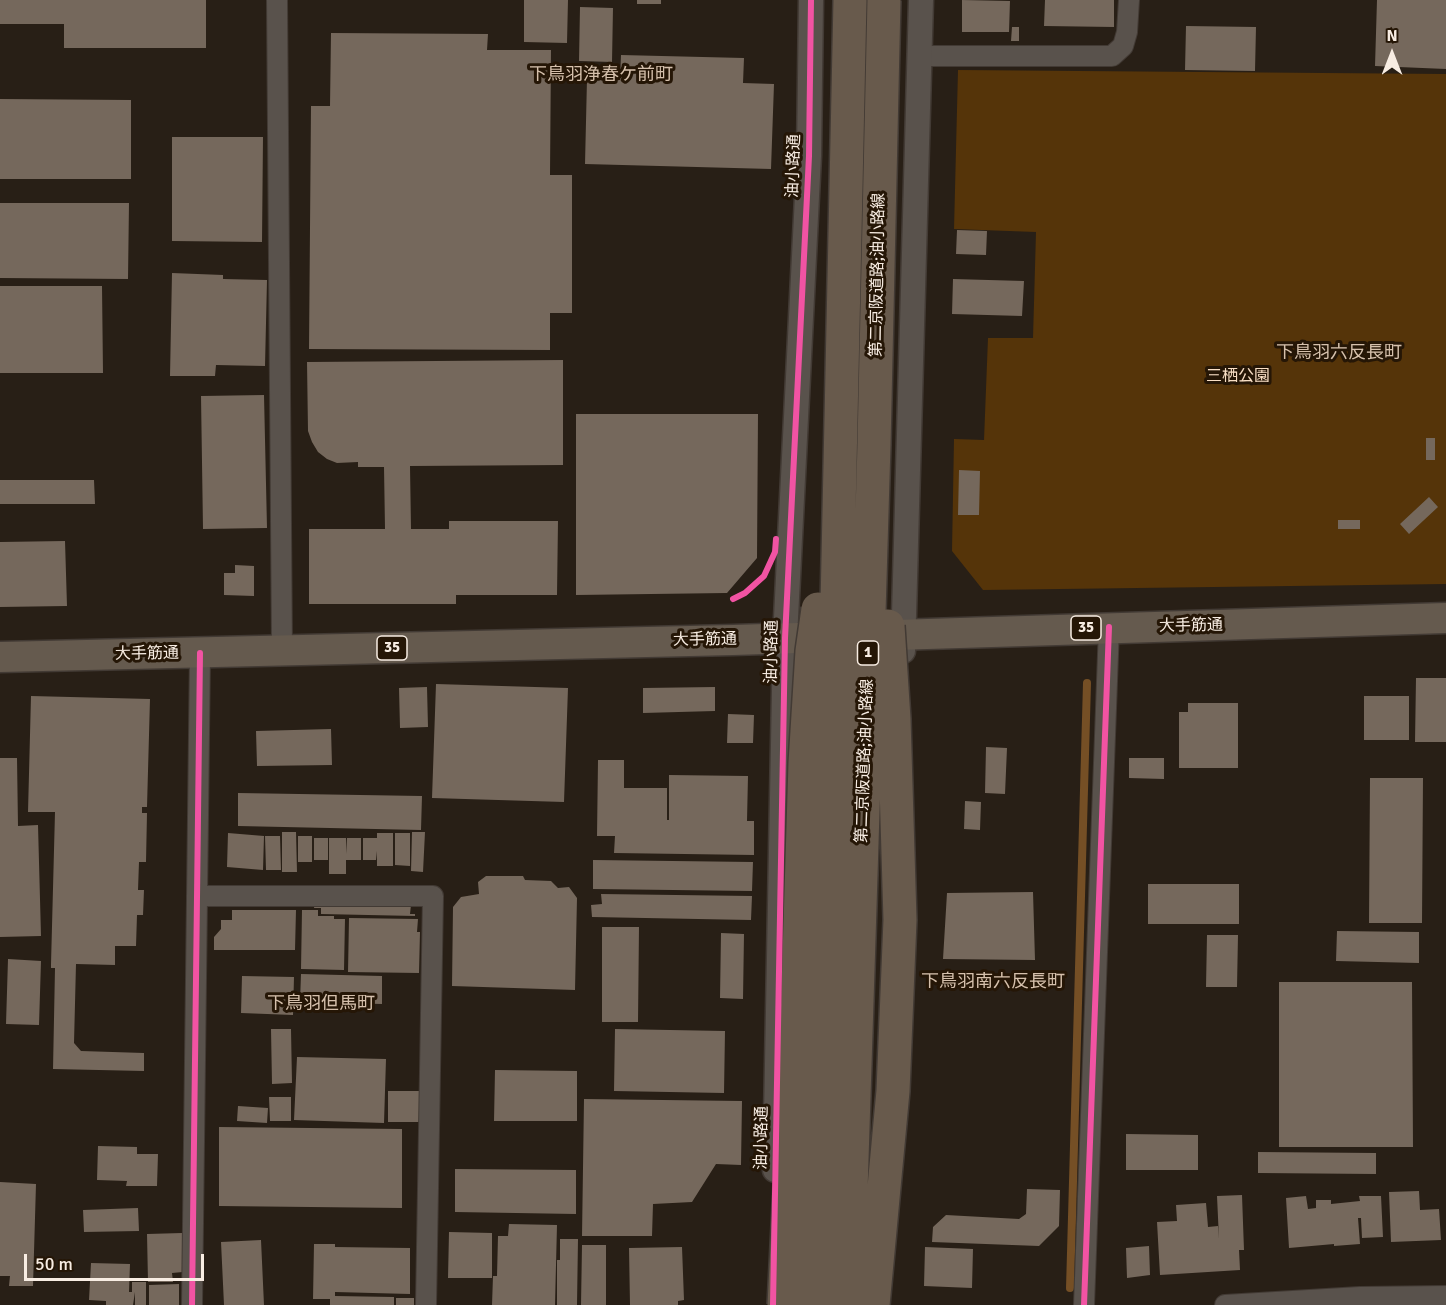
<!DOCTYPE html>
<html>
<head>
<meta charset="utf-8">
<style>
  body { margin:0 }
  #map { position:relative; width:1446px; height:1305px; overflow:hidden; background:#281f16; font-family:Signika,sans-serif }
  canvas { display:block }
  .north { position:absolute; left:1362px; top:24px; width:60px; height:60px; -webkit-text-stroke:4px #251606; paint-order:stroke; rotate:0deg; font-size:16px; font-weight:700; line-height:24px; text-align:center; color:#f8ede3 }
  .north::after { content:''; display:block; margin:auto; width:21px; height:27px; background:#f8ede3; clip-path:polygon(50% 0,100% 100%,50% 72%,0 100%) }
  .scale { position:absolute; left:24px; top:1254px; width:180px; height:27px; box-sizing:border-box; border:3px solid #f8ede3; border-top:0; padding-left:8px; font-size:18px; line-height:21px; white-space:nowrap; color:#f8ede3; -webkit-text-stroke:4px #251606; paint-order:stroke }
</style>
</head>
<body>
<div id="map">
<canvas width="1446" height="1305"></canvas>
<div class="north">N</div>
<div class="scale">50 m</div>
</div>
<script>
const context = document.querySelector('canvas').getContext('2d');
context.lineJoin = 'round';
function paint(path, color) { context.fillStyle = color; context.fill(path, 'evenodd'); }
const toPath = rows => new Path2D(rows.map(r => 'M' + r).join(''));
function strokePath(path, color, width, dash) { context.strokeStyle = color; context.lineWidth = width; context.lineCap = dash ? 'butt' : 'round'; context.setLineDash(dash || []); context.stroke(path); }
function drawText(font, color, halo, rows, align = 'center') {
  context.font = font + ' Signika,"Noto Sans JP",sans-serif'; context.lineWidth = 6; context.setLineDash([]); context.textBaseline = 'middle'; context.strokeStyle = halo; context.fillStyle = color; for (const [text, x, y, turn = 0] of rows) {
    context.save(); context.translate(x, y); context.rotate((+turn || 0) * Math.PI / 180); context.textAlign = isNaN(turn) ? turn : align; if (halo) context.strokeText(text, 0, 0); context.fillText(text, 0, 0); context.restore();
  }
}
paint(toPath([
  [958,70,1446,74,1446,584,983,590,952,551,954,439,984,440,988,338,1033,338,1036,232,954,229]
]), '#553409');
strokePath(toPath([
  [1070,1288,1087,683]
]), '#754f25', 8);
paint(toPath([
  [0,0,206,0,206,48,64,48,64,24,0,24],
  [524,0,568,0,567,43,524,42],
  [637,0,661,0,661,4,637,4],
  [962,0,1010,1,1009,32,962,32],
  [1045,0,1114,0,1114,27,1044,26],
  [1377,0,1446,0,1446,69,1375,66],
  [580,7,613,8,612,62,579,61],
  [1186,26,1256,27,1255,71,1185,70],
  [1012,27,1019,27,1019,41,1011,41],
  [331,33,488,34,487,50,551,50,550,175,572,175,572,313,550,313,550,350,309,349,311,106,330,106],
  [621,55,744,58,743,83,774,84,771,169,585,164,587,79,620,80],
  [0,99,131,100,131,179,0,179],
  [172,137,263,137,262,242,172,241],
  [0,203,129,203,128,279,0,278],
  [957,230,987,231,986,255,956,254],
  [172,273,223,275,223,279,267,280,265,366,216,365,215,376,170,376],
  [953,279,1024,281,1022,316,952,314],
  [0,286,102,286,103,373,0,373],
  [563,360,563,465,410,466,411,529,449,529,449,521,558,521,557,595,456,595,456,604,309,604,309,529,385,529,384,467,358,467,358,462,337,463,327,459,318,452,312,442,308,431,307,362],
  [264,395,267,528,203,529,201,396],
  [576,414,758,414,757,558,727,593,576,595],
  [1426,438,1435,438,1435,460,1426,460],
  [959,470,980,471,979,515,958,515],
  [0,480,94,480,95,504,0,504],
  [1429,497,1438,507,1409,534,1400,524],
  [1338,520,1360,520,1360,529,1338,529],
  [65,541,67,606,0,607,0,542],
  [235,565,254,566,254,596,224,595,224,573,235,573],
  [1416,678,1446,678,1446,742,1415,742],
  [436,684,568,688,564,802,432,798],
  [427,687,428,727,400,728,399,688],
  [715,687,715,711,643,713,643,688],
  [31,696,150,699,147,807,142,807,142,813,147,813,146,862,139,862,138,890,144,890,143,915,137,915,136,946,115,946,115,965,76,964,74,1043,81,1051,144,1053,144,1071,53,1069,55,968,51,968,51,964,55,812,28,812],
  [1364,696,1409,696,1409,740,1364,740],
  [1188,703,1238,703,1238,768,1179,768,1179,712,1188,712],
  [728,714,754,715,753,743,727,743],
  [331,729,332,765,257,766,256,731],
  [986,747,1007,748,1005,794,985,793],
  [0,758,17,758,18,826,38,825,41,936,0,937],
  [1129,758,1164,758,1164,779,1129,778],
  [598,760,624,760,624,788,667,788,667,820,669,820,669,775,748,776,747,821,754,821,754,855,614,853,615,836,597,836],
  [1370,778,1423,778,1422,923,1369,923],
  [238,793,422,796,421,830,238,826],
  [965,801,981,802,980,830,964,829],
  [282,832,296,832,297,872,282,872],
  [412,832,425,832,423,872,411,871],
  [228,833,264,836,263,870,227,867],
  [377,833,393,833,393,866,377,866,377,851,376,860,363,860,363,838,377,838],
  [395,833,410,833,410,866,395,865],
  [265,836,280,836,281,870,266,870],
  [298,836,312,836,312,862,298,862],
  [314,838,328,838,328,860,314,860],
  [329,838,346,838,347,854,347,838,361,838,361,860,346,860,346,874,329,874],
  [593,860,753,862,752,891,593,889],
  [486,876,523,876,525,880,551,881,558,888,569,887,577,898,575,990,452,986,453,907,461,897,479,894,478,882],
  [1148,884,1239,884,1239,924,1148,924],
  [1033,892,1035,960,943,959,947,893],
  [601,894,752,896,751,920,592,917,591,905,602,904],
  [315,903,411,905,410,914,415,914,415,916,321,914,321,908,314,908],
  [232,910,296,910,295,950,214,950,214,937,221,929,221,920,232,920],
  [302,910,318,910,318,916,334,916,334,919,345,919,344,970,301,969],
  [349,918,418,919,417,932,420,932,419,973,348,972],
  [602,927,639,927,638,1022,602,1022],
  [1337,931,1419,932,1419,963,1336,961],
  [721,933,744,934,743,999,720,998],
  [1207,935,1238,935,1237,987,1206,987],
  [8,959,41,961,39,1025,6,1024],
  [301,974,382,976,382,1004,300,1002],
  [242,976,294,977,293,1015,241,1013],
  [1279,982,1412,982,1413,1147,1279,1147],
  [271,1029,291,1029,292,1083,272,1084],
  [615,1029,725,1031,724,1093,614,1091],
  [297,1057,386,1059,384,1123,294,1120],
  [495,1070,577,1071,577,1121,494,1121],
  [388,1091,419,1091,419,1122,388,1122],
  [269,1097,291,1097,291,1121,270,1121],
  [584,1099,742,1101,741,1165,716,1164,692,1202,653,1204,652,1236,582,1236],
  [238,1106,268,1108,267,1123,237,1121],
  [219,1127,402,1129,402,1208,219,1206],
  [1126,1134,1198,1135,1198,1170,1126,1170],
  [98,1146,137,1147,137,1154,158,1154,157,1186,126,1186,127,1181,97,1180],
  [1258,1152,1376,1153,1376,1174,1258,1173],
  [455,1169,576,1170,576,1214,455,1212],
  [0,1182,36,1184,33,1286,9,1286,10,1276,0,1276],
  [1027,1189,1060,1190,1059,1226,1039,1246,932,1242,933,1227,946,1215,1019,1219,1026,1214],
  [1419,1191,1420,1210,1439,1209,1441,1240,1391,1242,1389,1192],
  [1242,1195,1244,1250,1239,1250,1240,1270,1160,1275,1157,1222,1177,1221,1176,1205,1206,1203,1208,1227,1218,1226,1219,1239,1217,1196],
  [1306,1196,1308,1209,1316,1208,1316,1200,1331,1200,1331,1204,1360,1201,1359,1196,1381,1196,1383,1237,1362,1238,1361,1218,1358,1218,1360,1244,1334,1246,1334,1244,1289,1248,1286,1198],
  [138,1208,139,1231,84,1232,83,1210],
  [509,1224,557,1225,555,1305,492,1305,493,1276,497,1276,498,1236,508,1236],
  [449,1232,492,1233,492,1278,448,1278],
  [182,1233,183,1272,172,1273,173,1282,148,1282,147,1234],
  [560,1239,578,1239,577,1305,557,1305,557,1260,560,1260],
  [261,1240,264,1305,224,1305,221,1242],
  [314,1244,335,1244,335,1247,410,1248,410,1294,335,1292,335,1296,394,1297,394,1305,330,1305,330,1299,313,1299],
  [582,1245,606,1245,606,1305,581,1305],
  [1149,1246,1150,1275,1127,1278,1126,1248],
  [682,1247,684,1300,678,1301,678,1305,630,1305,629,1248],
  [925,1247,973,1249,972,1288,924,1286],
  [91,1263,130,1264,129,1292,132,1292,132,1282,146,1282,146,1305,135,1305,135,1292,133,1305,106,1305,106,1301,89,1300],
  [179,1284,179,1305,149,1305,149,1285],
  [396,1298,414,1298,414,1305,396,1305]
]), '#75685c');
const minor = toPath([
  [277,0,282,651],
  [920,56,1112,56,1123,46,1127,32,1129,0],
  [197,896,433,896,426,1305],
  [192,1305,200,653],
  [1084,1305,1109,627],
  [1225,1305,1360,1297,1446,1296]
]);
const tertiary = toPath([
  [903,651,921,0],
  [775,1170,785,638,809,156,811,0]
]);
const primary = toPath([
  [0,657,733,640,1446,618]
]);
strokePath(minor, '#423a34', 22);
strokePath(tertiary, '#423a34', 27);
strokePath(primary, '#423a34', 33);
strokePath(minor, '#59524c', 20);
strokePath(tertiary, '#59524c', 24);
strokePath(primary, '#655a4e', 30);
const motorwayBridge = toPath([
  [784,1305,795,1086,805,763,812,651,818,609],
  [814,1305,823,1144,830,931,850,0],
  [844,1305,851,1191,864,780,874,445,884,0],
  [873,1305,893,1091,900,920,894,719,888,626]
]);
strokePath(motorwayBridge, '#423a34', 36, []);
strokePath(motorwayBridge, '#685a4c', 33);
strokePath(toPath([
  [733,599,745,593,764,576,775,552,776,539],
  [192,1305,200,653],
  [773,1305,785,638,809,156,811,0],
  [1084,1305,1109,627]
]), '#f153a3', 6);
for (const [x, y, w] of [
  [1086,628,30],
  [392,648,30],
  [868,653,21]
]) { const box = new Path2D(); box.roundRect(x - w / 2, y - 12, w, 24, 4.5); context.fillStyle = '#251606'; context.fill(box); strokePath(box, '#f8ede3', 1.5); }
drawText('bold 15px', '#f8ede3', null, [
  ["35",1086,628],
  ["35",392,648],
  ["1",868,653]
]);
drawText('16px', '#f8ede3', '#251606', [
  ["油小路通",794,166,-88],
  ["第二京阪道路;油小路線",878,275,-89],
  ["大手筋通",1191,626,-1],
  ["大手筋通",705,640,-1],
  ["油小路通",772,652,-89],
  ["大手筋通",147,654,-1],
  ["第二京阪道路;油小路線",865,761,-88],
  ["油小路通",762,1138,-89]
]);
drawText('16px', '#f9dfc5', '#251606', [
  ["三栖公園",1238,377]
]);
drawText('18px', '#d5c0ac', '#251606', [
  ["下鳥羽浄春ケ前町",601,75],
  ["下鳥羽六反長町",1339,353],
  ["下鳥羽南六反長町",993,982],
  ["下鳥羽但馬町",321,1004]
]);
</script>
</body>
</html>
